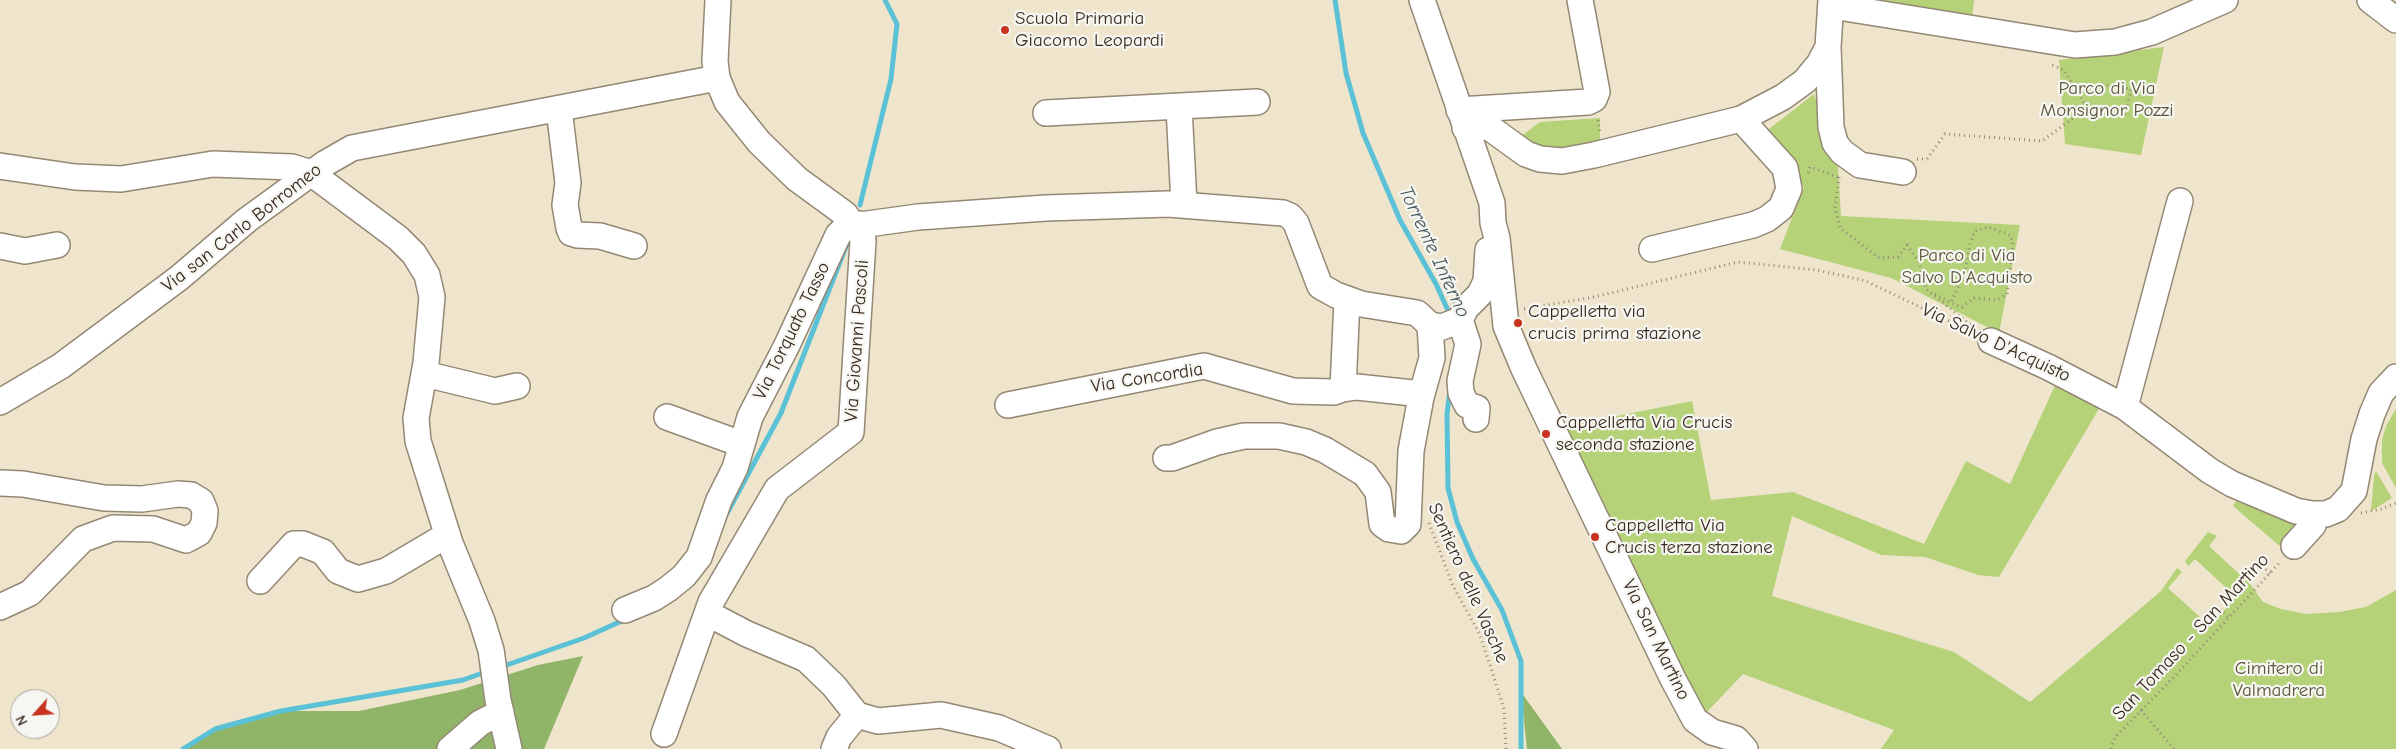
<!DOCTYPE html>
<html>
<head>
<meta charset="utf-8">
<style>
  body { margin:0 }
  #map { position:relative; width:2396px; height:749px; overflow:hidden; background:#eee5cc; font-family:"Comic Neue",sans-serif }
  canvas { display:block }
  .north { position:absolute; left:10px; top:689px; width:50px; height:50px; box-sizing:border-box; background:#f6f6f2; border:1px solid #aba49d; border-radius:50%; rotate:244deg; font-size:14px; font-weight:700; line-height:20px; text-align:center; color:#3b2a1e }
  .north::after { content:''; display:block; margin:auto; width:18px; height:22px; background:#c8321e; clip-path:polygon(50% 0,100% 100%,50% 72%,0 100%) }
</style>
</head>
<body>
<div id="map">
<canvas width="2396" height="749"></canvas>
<div class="north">N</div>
</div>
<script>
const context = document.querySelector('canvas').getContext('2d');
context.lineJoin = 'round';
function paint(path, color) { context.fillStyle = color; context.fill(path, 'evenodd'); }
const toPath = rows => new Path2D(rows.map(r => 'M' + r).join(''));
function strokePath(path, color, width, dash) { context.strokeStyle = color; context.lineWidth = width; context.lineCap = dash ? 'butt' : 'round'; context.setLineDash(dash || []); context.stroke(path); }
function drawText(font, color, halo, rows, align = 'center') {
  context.font = font + ' "Comic Neue",sans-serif'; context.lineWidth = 4.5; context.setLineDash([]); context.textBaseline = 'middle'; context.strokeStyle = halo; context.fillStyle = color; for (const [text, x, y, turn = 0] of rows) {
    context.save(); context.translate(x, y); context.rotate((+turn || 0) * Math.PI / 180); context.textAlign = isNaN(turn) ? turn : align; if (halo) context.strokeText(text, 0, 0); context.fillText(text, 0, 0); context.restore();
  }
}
paint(toPath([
  [1872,0,1974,0,1972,18],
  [2164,47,2141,155,2065,144,2059,60],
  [1814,94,1838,166,1841,216,2020,225,1999,333,1891,278,1780,249,1804,187,1769,129],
  [1600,118,1600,146,1562,161,1520,137,1540,122],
  [2057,381,2103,402,1999,577,1978,575,1925,557,1881,555,1792,516,1772,596,1954,652,2030,702,2161,591,2177,568,2182,572,2168,588,2210,626,2236,597,2195,559,2188,566,2185,561,2208,532,2217,536,2209,546,2250,584,2263,602,2281,609,2306,614,2339,612,2366,607,2396,590,2396,749,1881,749,1894,730,1743,674,1705,714,1562,427,1692,401,1711,500,1793,492,1924,544,1966,461,2010,484],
  [2396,409,2396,488,2382,463,2382,440,2386,426],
  [2376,471,2392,498,2371,511,2374,475],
  [2237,500,2300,527,2282,548,2233,506]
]), '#b5d278');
paint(toPath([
  [583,656,544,749,184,749,215,729,281,711,359,711,460,690,538,665],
  [1521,692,1562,749,1527,749]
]), '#90b468');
strokePath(toPath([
  [1335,0,1346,73,1363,133,1400,220,1436,284,1450,315],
  [860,205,891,79,897,24,885,0],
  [1450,390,1447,414,1448,488,1457,522,1473,559,1502,610,1521,661,1521,749],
  [725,517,781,413,847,244],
  [501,667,584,638,626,619],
  [183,749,215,729,281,711,463,680,488,671]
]), '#5ac1d7', 5);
const minor = toPath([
  [718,0,715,61,717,78,727,102,759,142,797,179,845,214,853,226],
  [1422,0,1492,203,1493,223,1497,238,1506,326,1524,369,1673,679,1695,720,1712,732,1736,739,1745,749],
  [1831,0,1828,47,1831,127,1835,143,1842,152,1860,165,1903,172],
  [2370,0,2396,20],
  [1832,6,2075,45,2115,42,2152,32,2225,0],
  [1179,107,1184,204],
  [559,109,568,183,565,205,569,228,571,233,577,235,600,236,634,246],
  [1459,110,1588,102,1594,99,1597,92,1580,0],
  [1046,113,1257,102],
  [1465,128,1477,126,1490,128,1526,154,1540,159,1562,161,1594,155,1741,119,1783,97,1805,81,1819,64,1828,47],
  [0,166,75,177,121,179,213,164,292,167,311,173,398,238,414,254,427,275,432,297,426,363,416,418,418,441,450,543,482,621,491,650,498,700,509,749],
  [0,246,25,251,57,245],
  [1652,249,1753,225,1767,219,1781,208,1789,189,1785,168,1741,119],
  [1991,341,2048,367,2125,407,2210,471,2232,484,2296,511,2312,514,2326,514,2338,509,2354,491,2364,439,2372,414,2381,393,2396,377],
  [425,374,495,391,517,386],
  [1343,389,1347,300],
  [0,402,61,366,179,278,247,220,324,164,352,148,717,78],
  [1008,405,1204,366,1293,391,1334,392,1343,389,1357,387,1422,394],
  [2125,407,2180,201],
  [667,417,741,444],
  [1476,419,1477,408,1467,405,1461,393,1460,381,1468,344,1460,320,1466,308,1480,294,1486,281,1488,250],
  [1166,458,1172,458,1217,442,1244,436,1279,436,1306,442,1325,450,1365,474,1378,492,1382,524,1389,529,1401,531,1408,524,1411,451,1421,397,1432,358,1430,325],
  [0,483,23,484,104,498,142,499,178,494,191,495,201,501,205,511,204,523,199,533,186,540,153,529,113,528,83,539,30,593,0,607],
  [2294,546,2313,525,2312,514],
  [260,581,294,544,303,544,323,552,338,571,358,579,386,571,447,535],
  [625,610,654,598,668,589,684,576,699,557,719,500,735,468,750,417,787,345,838,235,844,229,853,226,918,217,1046,208,1168,204,1283,213,1290,216,1296,223,1320,286,1336,295,1361,304,1417,313,1430,325,1442,327,1460,320],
  [707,613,747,634,806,659,834,686,857,715,878,721,941,715,999,728,1048,749],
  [664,734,711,602,777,489,851,432,863,241,861,224],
  [450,749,480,723,501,712],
  [834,749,839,737,857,715]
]);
strokePath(minor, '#948875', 28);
strokePath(toPath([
  [2087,108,2125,116,2131,89,2099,84],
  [1598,120,1600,133],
  [1917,159,1927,159,1945,134,2042,141,2087,108,2064,70,2052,65,2052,62],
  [1808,173,1810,167,1838,177],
  [1839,177,1835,208,1840,228,1879,258,1898,257,1907,245,1919,262,1926,289,1977,330],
  [1935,294,1951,303,1962,307,1974,298,1997,300,2007,294,2013,243,2010,235,1988,227,1975,231,1970,244,1965,271,1951,303],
  [1524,309,1594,297,1738,262,1817,270,1866,281,1974,333],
  [2361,513,2381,509,2396,503],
  [1429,523,1453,586,1479,633,1490,665,1504,709,1506,749],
  [2262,566,2271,574],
  [2220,609,2229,618],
  [2141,710,2174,749],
  [2111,749,2115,737,2174,677,2281,561]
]), '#948875', 3, [1, 4]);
strokePath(minor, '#fff', 25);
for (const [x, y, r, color] of [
  [1005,30,5,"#c8321e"],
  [1518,323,5,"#c8321e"],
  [1546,434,5,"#c8321e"],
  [1595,537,5,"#c8321e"]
]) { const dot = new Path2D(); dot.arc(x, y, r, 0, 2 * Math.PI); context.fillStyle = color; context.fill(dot); strokePath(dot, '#f6f6f2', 2); }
drawText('19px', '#3b2a1e', '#f6f6f2', [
  ["Scuola Primaria",1015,19],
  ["Giacomo Leopardi",1015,41],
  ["Cappelletta via",1528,312],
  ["crucis prima stazione",1528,334],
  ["Cappelletta Via Crucis",1556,423],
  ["seconda stazione",1556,445],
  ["Cappelletta Via",1605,526],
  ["Crucis terza stazione",1605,548]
], 'left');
drawText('19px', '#5a5434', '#f6f6f2', [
  ["Parco di Via",2107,89],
  ["Monsignor Pozzi",2107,111],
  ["Parco di Via",1967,256],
  ["Salvo D'Acquisto",1967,278],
  ["Cimitero di",2279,669],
  ["Valmadrera",2279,691]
]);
drawText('19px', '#3b2a1e', '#f6f6f2', [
  ["Via san Carlo Borromeo",242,228,-38],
  ["Via Torquato Tasso",792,331,-64],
  ["Via Giovanni Pascoli",857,341,-86],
  ["Via Salvo D'Acquisto",1996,343,25],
  ["Via Concordia",1147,378,-9],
  ["Sentiero delle Vasche",1468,583,66],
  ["San Tomaso - San Martino",2191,637,-47],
  ["Via San Martino",1656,640,64]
]);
drawText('italic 20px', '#445756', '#f6f6f2', [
  ["Torrente Inferno",1434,252,65]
]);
</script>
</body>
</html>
